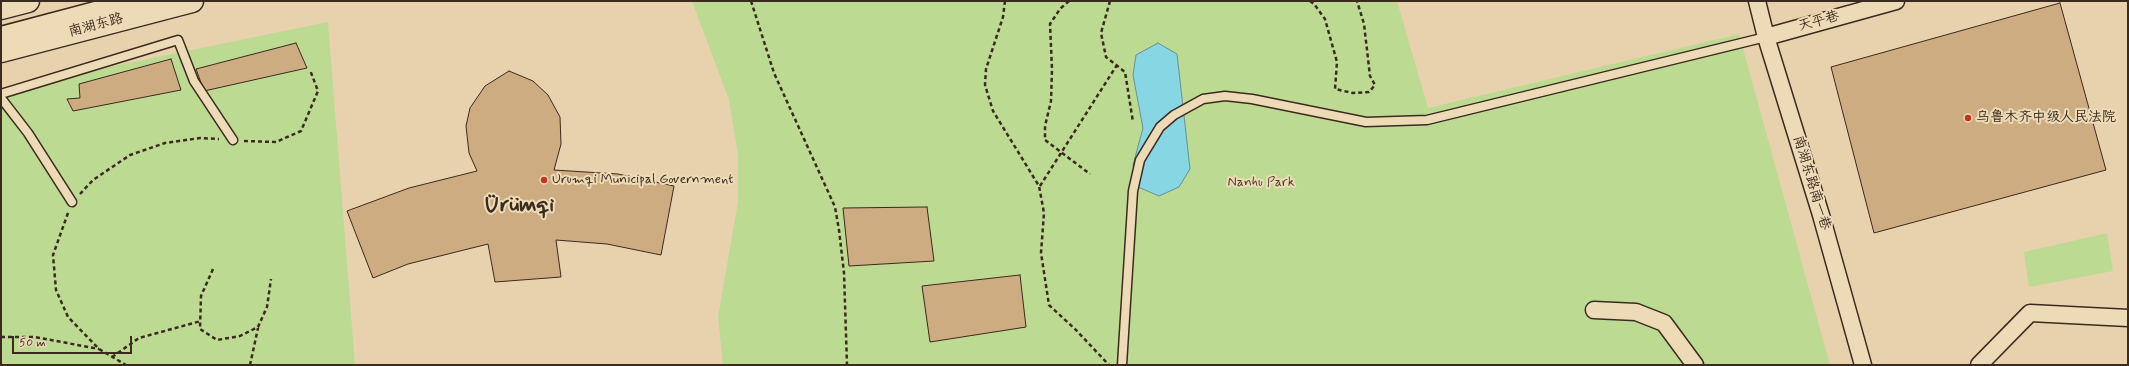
<!DOCTYPE html>
<html>
<head>
<meta charset="utf-8">
<style>
  body { margin:0 }
  #map { position:relative; width:2129px; height:366px; overflow:hidden; background:#e8d2ad; font-family:Mynerve,sans-serif }
  canvas { display:block }
  .frame { position:absolute; inset:0; border:2px solid #3b2a1e; pointer-events:none }
  .scale { position:absolute; left:12px; top:336px; width:120px; height:18px; box-sizing:border-box; border:2px solid #3b2a1e; border-top:0; padding-left:5px; font-size:12px; line-height:14px; white-space:nowrap; color:#3b2a1e; -webkit-text-stroke:3px #eddab7; paint-order:stroke }
</style>
</head>
<body>
<div id="map">
<canvas width="2129" height="366"></canvas>
<div class="frame"></div>
<div class="scale">50 m</div>
</div>
<script>
const context = document.querySelector('canvas').getContext('2d');
context.lineJoin = 'round';
function paint(path, color) { context.fillStyle = color; context.fill(path, 'evenodd'); }
const toPath = rows => new Path2D(rows.map(r => 'M' + r).join(''));
function strokePath(path, color, width, dash) { context.strokeStyle = color; context.lineWidth = width; context.lineCap = dash ? 'butt' : 'round'; context.setLineDash(dash || []); context.stroke(path); }
function drawText(font, color, halo, rows, align = 'center') {
  context.font = font + ' Mynerve,"LXGW WenKai TC",sans-serif'; context.lineWidth = 4; context.setLineDash([]); context.textBaseline = 'middle'; context.strokeStyle = halo; context.fillStyle = color; for (const [text, x, y, turn = 0] of rows) {
    context.save(); context.translate(x, y); context.rotate((+turn || 0) * Math.PI / 180); context.textAlign = isNaN(turn) ? turn : align; if (halo) context.strokeText(text, 0, 0); context.fillText(text, 0, 0); context.restore();
  }
}
paint(toPath([
  [692,1,1397,1,1428,108,1739,34,1830,365,723,365,718,317,738,202,738,154,729,100],
  [328,22,355,365,1,365,1,89],
  [2107,233,2113,271,2029,287,2024,252]
]), '#bcda92');
const water = toPath([
  [1158,43,1177,54,1190,169,1179,187,1159,196,1138,187,1133,165,1143,128,1133,75,1136,55,1158,43]
]);
paint(water, '#87d6e4');
strokePath(water, '#699195', 1);
const building = toPath([
  [2060,3,2106,170,1874,233,1831,67,2060,3],
  [296,43,307,68,204,91,196,69,296,43],
  [171,59,181,90,73,111,67,99,80,98,79,84,171,59],
  [509,71,533,81,548,95,560,117,561,144,554,170,618,174,674,186,661,255,607,244,556,240,561,277,495,282,488,244,408,264,373,278,347,211,409,188,477,171,469,153,466,126,470,108,485,86,509,71],
  [927,207,934,261,849,266,843,208,927,207],
  [1020,275,1026,327,930,342,922,286,1020,275]
]);
paint(building, '#ceac82');
strokePath(building, '#3b2a1e', 1);
const lane = toPath([
  [1,94,178,40,194,81,233,140],
  [1,98,28,133,72,202],
  [1122,365,1133,191,1140,160,1160,127,1174,115,1203,99,1225,96,1252,99,1366,122,1427,120,1766,37]
]);
const street = toPath([
  [1757,1,1766,37,1821,215,1863,365],
  [1766,37,1896,1],
  [1594,310,1636,312,1664,323,1695,365],
  [1979,365,2030,313,2128,318]
]);
const primary = toPath([
  [1,51,192,1]
]);
const highway = toPath([
  [1,8,28,1],
  [1,38,141,1]
]);
strokePath(lane, '#3b2a1e', 11);
strokePath(street, '#3b2a1e', 19);
strokePath(primary, '#3b2a1e', 25);
strokePath(highway, '#3b2a1e', 25);
strokePath(toPath([
  [751,1,774,73,835,207,839,230,844,273,847,365],
  [1005,1,1003,17,986,69,985,85,993,111,1039,186,1044,213,1041,253,1049,305,1075,329,1109,365],
  [1069,1,1060,9,1050,24,1052,69,1051,101,1045,126,1045,140,1090,174],
  [1110,1,1101,33,1106,57,1125,72,1133,122],
  [1310,1,1314,4,1325,19,1337,62,1335,89,1353,93,1369,92,1375,85,1370,76,1364,24,1357,1],
  [244,141,276,142,301,131,318,91,310,70],
  [1040,186,1117,65],
  [80,194,93,180,130,155,165,143,200,138,219,139],
  [68,213,53,255,56,290,68,317,99,349,126,365],
  [213,269,201,296,200,329,217,340,240,336,258,327,267,307,271,279],
  [1,337,35,337,99,349],
  [112,357,139,338,201,321],
  [250,365,258,328]
]), '#3b2a1e', 2.5, [4, 3]);
strokePath(lane, '#eddab7', 8);
strokePath(street, '#eddab7', 16);
strokePath(primary, '#eddab7', 22);
strokePath(highway, '#eddab7', 22);
for (const [x, y, r, color] of [
  [1968,118,4,"#c8321e"],
  [544,180,4,"#c8321e"]
]) { const dot = new Path2D(); dot.arc(x, y, r, 0, 2 * Math.PI); context.fillStyle = color; context.fill(dot); strokePath(dot, '#eddab7', 1.5); }
drawText('14px', '#3b2a1e', '#eddab7', [
  ["天平巷",1819,22,-16],
  ["南湖东路",96,26,-15],
  ["南湖东路南一巷",1811,183,73]
]);
drawText('14px', '#3b2a1e', '#eddab7', [
  ["乌鲁木齐中级人民法院",1976,118],
  ["Urumqi Municipal Government",552,180]
], 'left');
drawText('14px', '#4e442f', '#eddab7', [
  ["Nanhu Park",1261,183]
]);
drawText('bold 22px', '#3b2a1e', '#eddab7', [
  ["Ürümqi",519,206]
]);
</script>
</body>
</html>
